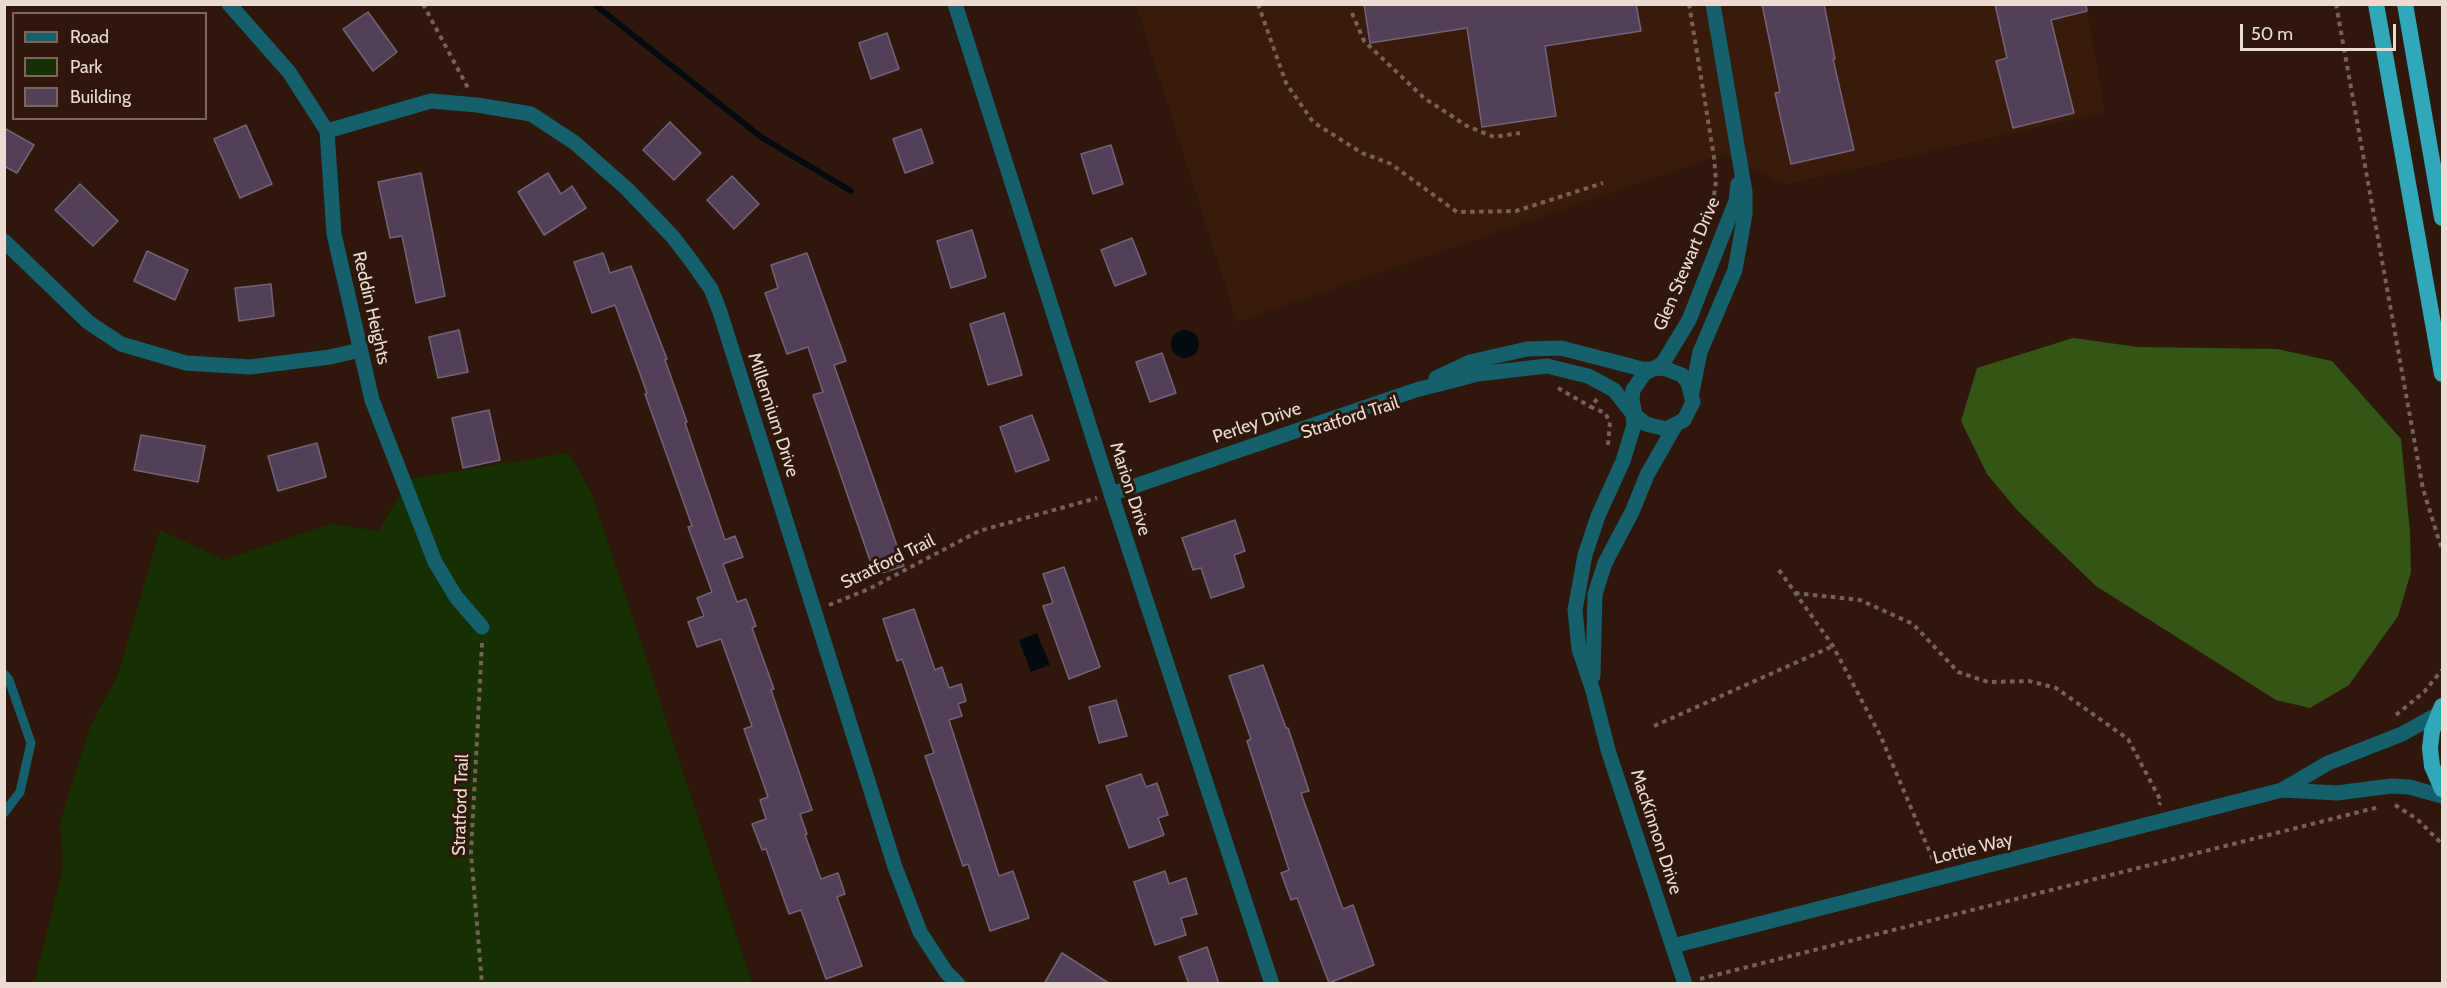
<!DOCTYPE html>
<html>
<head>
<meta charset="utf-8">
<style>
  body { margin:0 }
  #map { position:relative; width:2447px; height:988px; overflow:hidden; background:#2f180b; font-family:Cabin,sans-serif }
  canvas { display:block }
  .frame { position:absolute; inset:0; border:6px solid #ecdbd3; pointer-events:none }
  .legend { position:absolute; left:12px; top:12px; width:195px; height:108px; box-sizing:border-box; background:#2f180b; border:2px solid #7b665b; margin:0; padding:8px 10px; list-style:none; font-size:18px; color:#ecdbd3 }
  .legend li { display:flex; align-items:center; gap:12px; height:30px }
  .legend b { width:30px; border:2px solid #7b665b }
  .scale { position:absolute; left:2240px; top:24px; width:156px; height:27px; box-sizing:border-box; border:3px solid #ecdbd3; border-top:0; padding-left:8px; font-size:18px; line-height:21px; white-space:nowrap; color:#ecdbd3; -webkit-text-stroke:4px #2f180b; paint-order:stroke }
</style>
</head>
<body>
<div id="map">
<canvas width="2447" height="988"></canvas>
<div class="frame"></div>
<ul class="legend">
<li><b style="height:8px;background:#14606c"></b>Road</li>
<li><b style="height:16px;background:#173001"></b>Park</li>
<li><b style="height:16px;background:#514057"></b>Building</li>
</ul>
<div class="scale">50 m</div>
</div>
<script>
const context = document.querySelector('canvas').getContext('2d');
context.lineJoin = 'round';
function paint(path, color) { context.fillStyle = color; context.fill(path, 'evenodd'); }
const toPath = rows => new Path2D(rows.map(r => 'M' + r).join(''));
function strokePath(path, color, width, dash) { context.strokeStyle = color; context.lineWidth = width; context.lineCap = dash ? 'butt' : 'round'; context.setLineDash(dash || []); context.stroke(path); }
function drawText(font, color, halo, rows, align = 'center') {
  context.font = font + ' Cabin,sans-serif'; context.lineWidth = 6; context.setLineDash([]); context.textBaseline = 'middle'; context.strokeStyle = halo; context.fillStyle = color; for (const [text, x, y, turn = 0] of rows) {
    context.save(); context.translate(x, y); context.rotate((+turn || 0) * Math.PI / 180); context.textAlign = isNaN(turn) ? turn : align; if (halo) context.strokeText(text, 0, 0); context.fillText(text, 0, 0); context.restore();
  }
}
paint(toPath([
  [1136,5,2086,5,2105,112,1783,185,1723,154,1237,322]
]), '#391b0b');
paint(toPath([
  [569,453,592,494,752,983,34,984,63,868,60,823,90,727,118,675,160,530,224,560,331,524,379,531,409,479]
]), '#173001');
paint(toPath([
  [2073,338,2138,347,2277,349,2332,361,2401,439,2410,532,2411,572,2398,616,2349,685,2310,708,2276,700,2096,586,2017,510,1987,474,1961,421,1977,368]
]), '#335617');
paint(toPath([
  '1171 344a14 14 0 1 1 28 0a14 14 0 1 1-28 0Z',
  [1037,633,1050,665,1031,672,1019,640]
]), '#030b10');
strokePath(toPath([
  [594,4,761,137,851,191]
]), '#030b10', 6);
const building = toPath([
  [1364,4,1636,4,1641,31,1545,46,1556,116,1482,127,1467,28,1370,43,1364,4],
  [1762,4,1824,4,1835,59,1833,59,1854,150,1791,164,1775,93,1780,92,1762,4],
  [1995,4,2086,4,2087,11,2051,20,2074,113,2013,128,1996,61,2007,58,1995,4],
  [368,12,397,52,373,71,343,29,368,12],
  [887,33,899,69,871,79,859,43,887,33],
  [670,122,701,153,674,180,643,150,670,122],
  [246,125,272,184,240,198,214,139,246,125],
  [4,128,34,145,17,173,4,166,4,128],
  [921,129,933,163,905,173,893,139,921,129],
  [1111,145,1123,184,1093,194,1081,154,1111,145],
  [421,173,445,296,416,303,402,236,390,238,378,182,421,173],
  [548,173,561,194,572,186,586,208,544,235,518,192,548,173],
  [732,176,759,204,734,229,707,200,732,176],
  [80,184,118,221,93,246,55,210,80,184],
  [972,230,986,277,951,288,937,241,972,230],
  [1132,238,1146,274,1115,286,1101,250,1132,238],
  [147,251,188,270,175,300,134,281,147,251],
  [603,253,610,273,631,266,667,359,665,360,687,422,685,423,725,540,735,536,743,557,723,564,737,602,746,599,756,626,752,628,774,689,771,690,812,810,800,814,807,834,805,835,821,879,838,873,845,894,837,897,862,966,826,979,801,910,789,914,766,849,762,850,752,824,766,819,760,800,768,797,744,729,752,726,721,639,697,647,688,622,704,616,697,598,712,592,688,527,692,526,645,394,647,393,615,305,592,313,574,262,603,253],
  [807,253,846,361,834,365,904,566,875,575,813,395,823,392,808,347,787,354,765,293,778,288,771,265,807,253],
  [271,284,274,316,239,321,235,288,271,284],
  [1004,313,1022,375,988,385,970,324,1004,313],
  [459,330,468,372,438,378,429,337,459,330],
  [1162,353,1176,393,1150,402,1136,362,1162,353],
  [489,410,500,460,463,468,452,418,489,410],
  [1032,415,1049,460,1016,472,1000,427,1032,415],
  [141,435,205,446,198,482,134,470,141,435],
  [317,443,326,477,278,491,268,456,317,443],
  [1235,520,1245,551,1234,555,1244,587,1211,598,1201,568,1193,570,1182,538,1235,520],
  [1064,567,1100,667,1069,679,1043,606,1053,603,1043,574,1064,567],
  [914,609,935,670,942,667,949,688,961,684,966,701,958,704,962,716,949,720,999,876,1013,871,1029,918,990,931,968,864,963,866,925,756,934,753,902,659,897,661,883,619,914,609],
  [1263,665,1286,728,1288,728,1309,791,1301,793,1343,909,1353,905,1374,965,1329,983,1297,898,1291,900,1281,873,1289,870,1247,741,1251,739,1229,676,1263,665],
  [1116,700,1127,736,1099,743,1089,707,1116,700],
  [1141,774,1146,787,1157,783,1168,815,1158,818,1164,835,1129,848,1106,786,1141,774],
  [1165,871,1169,884,1186,878,1197,914,1181,918,1186,935,1155,945,1134,882,1165,871],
  [1207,947,1219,984,1189,984,1179,957,1207,947],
  [1062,953,1110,984,1044,984,1062,953]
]);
paint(building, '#514057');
strokePath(building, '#74627a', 1.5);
strokePath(toPath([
  [423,4,468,88],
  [1258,4,1286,83,1313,122,1362,153,1391,164,1457,212,1516,211,1603,183],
  [1689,4,1714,157,1716,181,1712,211],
  [2336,4,2423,489,2442,550],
  [1352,13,1364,41,1424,98,1467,126,1494,137,1520,133],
  [1558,388,1591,407],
  [1597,399,1591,407,1605,413,1610,422,1608,445],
  [1779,570,1833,646,1881,737,1934,862],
  [1795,593,1860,600,1913,624,1958,672,1988,682,2029,681,2056,688,2128,739,2161,801,2159,805],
  [829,605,869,589,979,531,1097,498],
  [482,643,471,853,482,984],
  [2396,715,2424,692,2442,670],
  [1654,726,1833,646],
  [2395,805,2417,819,2442,844],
  [1700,979,2379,807]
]), '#756155', 4, [4.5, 4.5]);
strokePath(toPath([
  [4,674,9,680,31,743,20,792,4,813]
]), '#14606c', 9);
strokePath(toPath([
  [229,4,289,72,327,131,334,234,372,400,435,562,456,597,482,627],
  [955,4,1111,494,1272,984],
  [327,131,431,101,477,105,531,114,575,143,627,189,673,237,692,262,711,289,720,312,895,867,920,932,946,972,958,984],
  [4,241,88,322,121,344,186,363,250,367,330,357,360,350]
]), '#14606c', 15);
strokePath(toPath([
  [1653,369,1663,363,1689,320,1736,201,1738,184],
  [1436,378,1470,362,1527,349,1561,348,1642,369,1653,369],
  [1692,392,1700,352,1735,270,1745,214,1745,192,1713,4],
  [1111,494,1416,390,1478,374,1547,366,1588,376,1605,385,1614,390,1633,414,1646,424,1666,429,1684,420,1693,402,1688,383,1682,375,1663,368,1653,369,1644,374,1633,390,1632,400,1634,409,1633,414,1634,425,1623,461,1598,516,1585,555,1575,610,1579,649,1593,691,1608,750,1685,984],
  [1593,676,1595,594,1605,563,1632,512,1647,475,1675,426],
  [2282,790,2337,793,2391,786,2409,787,2442,796],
  [1673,946,2282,790,2328,763,2402,734,2438,714]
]), '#14606c', 15);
strokePath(toPath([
  [2376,4,2442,374],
  [2405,4,2442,218],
  [2442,706,2432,731,2430,748,2432,766,2442,789]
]), '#30a8ba', 16);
drawText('18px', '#ecdbd3', '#2f180b', [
  ["Glen Stewart Drive",1687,264,-67],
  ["Reddin Heights",371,308,77],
  ["Millennium Drive",773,415,72],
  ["Stratford Trail",1350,418,-18],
  ["Perley Drive",1257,423,-19],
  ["Marion Drive",1130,489,72],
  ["Stratford Trail",888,562,-26],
  ["Stratford Trail",461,805,-88],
  ["MacKinnon Drive",1656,832,72],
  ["Lottie Way",1973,849,-14]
]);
</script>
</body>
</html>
